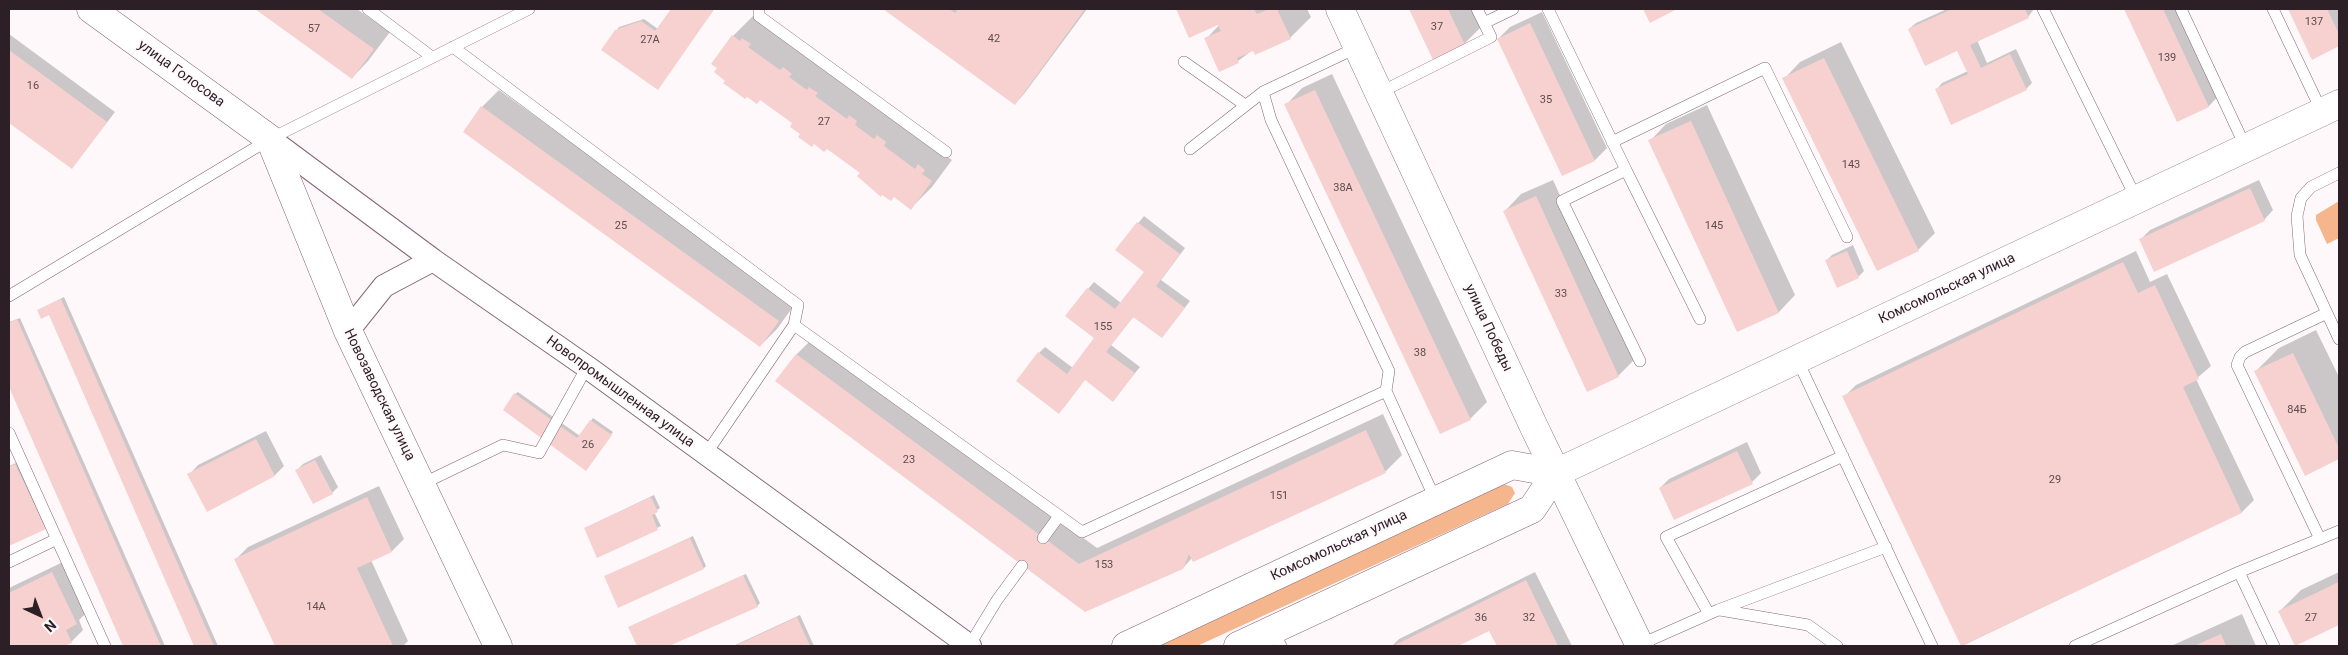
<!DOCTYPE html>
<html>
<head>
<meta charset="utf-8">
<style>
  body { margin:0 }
  #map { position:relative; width:2348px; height:655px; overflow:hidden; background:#fef8fb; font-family:Roboto,sans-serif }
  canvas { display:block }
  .frame { position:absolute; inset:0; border:10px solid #2c2026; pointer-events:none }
  .north { position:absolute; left:15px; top:590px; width:50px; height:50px; -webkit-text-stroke:4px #fef8fb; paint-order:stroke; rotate:137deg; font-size:14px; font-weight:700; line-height:20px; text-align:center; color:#2c2026 }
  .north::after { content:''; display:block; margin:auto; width:18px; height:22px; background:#2c2026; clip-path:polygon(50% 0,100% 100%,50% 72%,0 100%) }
</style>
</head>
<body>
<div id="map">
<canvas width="2348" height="655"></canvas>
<div class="frame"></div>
<div class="north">N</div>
</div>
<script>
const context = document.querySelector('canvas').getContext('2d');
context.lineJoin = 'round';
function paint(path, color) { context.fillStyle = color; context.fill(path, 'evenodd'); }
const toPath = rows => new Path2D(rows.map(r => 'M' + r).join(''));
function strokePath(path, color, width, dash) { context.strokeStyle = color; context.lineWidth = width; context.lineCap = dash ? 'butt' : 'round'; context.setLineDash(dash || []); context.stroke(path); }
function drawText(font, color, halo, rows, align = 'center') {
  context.font = font + ' Roboto,sans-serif'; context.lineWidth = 4; context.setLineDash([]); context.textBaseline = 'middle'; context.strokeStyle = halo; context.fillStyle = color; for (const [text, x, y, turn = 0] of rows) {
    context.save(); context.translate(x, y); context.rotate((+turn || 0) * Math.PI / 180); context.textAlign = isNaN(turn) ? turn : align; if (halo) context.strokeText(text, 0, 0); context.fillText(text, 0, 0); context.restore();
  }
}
paint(toPath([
  [2339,201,2339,238,2327,244,2316,220,2316,215],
  [1501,483,1512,487,1515,493,1508,504,1197,646,1150,646]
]), '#f5b68e');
paint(toPath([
  [257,9,357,9,390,32,368,61,352,78],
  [673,9,714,9,660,85,616,31,619,27,644,19,658,29],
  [885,9,1087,9,1024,94,1015,104],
  [1178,9,1307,9,1311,17,1290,38,1254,49,1238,61,1206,39,1222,22,1190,37],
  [1411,9,1472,9,1481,27,1464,44,1433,58],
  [1947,9,2034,9,2028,17,1977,40,1987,63,2016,49,2032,83,2026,89,1936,90,1942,83,1968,71,1958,49,1909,29,1916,23],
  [2125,9,2187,9,2225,89,2209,106,2178,120],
  [2289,9,2339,9,2339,45,2313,58],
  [1542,12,1607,148,1595,160,1563,175,1498,39,1510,27],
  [754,15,952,160,932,187,911,208,827,147,802,134,733,36],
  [9,34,115,112,72,168,9,122],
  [1841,42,1935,233,1918,250,1784,79,1800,62],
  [1332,74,1487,402,1470,419,1286,105,1302,88],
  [499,90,795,304,777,329,760,346,464,131,482,107],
  [1707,105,1795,295,1779,312,1738,331,1650,141,1666,124],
  [1553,180,1635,359,1618,376,1505,211,1521,194],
  [2259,180,2273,210,2264,220,2140,240,2150,230],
  [1144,216,1185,248,1161,280,1190,301,1162,337,1134,316,1111,345,1140,367,1113,400,1085,379,1065,406,1039,353,1045,347,1073,368,1096,337,1088,289,1094,282,1121,303,1146,271,1117,250],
  [1853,245,1864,271,1858,277,1826,261,1832,255],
  [2136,251,2150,282,2167,274,2211,366,2196,379,2254,500,2242,512,1962,646,1844,397,1856,385],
  [64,297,218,646,196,646,49,314,38,310],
  [20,318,165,646,124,646,9,384,9,322],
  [2316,330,2339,377,2339,458,2305,474,2256,371,2279,348],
  [813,338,1097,548,1383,414,1402,455,1385,472,1192,558,1183,568,1085,610,776,381,797,354],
  [518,392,580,436,593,418,613,432,588,467,515,394],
  [266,431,284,466,275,475,207,510,189,475,198,465],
  [1747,442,1761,473,1752,482,1660,488,1669,479],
  [321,455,338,487,332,493,297,470,303,464],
  [18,462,48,526,9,545,9,466],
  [379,486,404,539,392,551,371,560,408,641,403,646,276,646,236,559,248,547],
  [654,495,660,508,654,512,661,526,598,556,585,528],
  [693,536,706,566,704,568,605,577],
  [65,561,88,611,79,620,83,630,71,642,61,646,9,646,9,588],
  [1535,572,1572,646,1498,646,1490,629,1455,646,1392,646,1399,639],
  [2339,572,2339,624,2295,644,2280,611,2301,590],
  [746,574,760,603,757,606,666,646,638,646,630,628,633,625],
  [2242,614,2256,646,2171,646],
  [800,615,814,646,733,646]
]), '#0003');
paint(toPath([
  [255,9,318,9,374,49,352,79],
  [671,9,710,9,713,11,658,90,601,50,615,30,641,21,655,31],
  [883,9,949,9,955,13,958,9,1085,9,1015,105],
  [1176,9,1254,9,1257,14,1269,9,1277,9,1291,39,1255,55,1253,51,1237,58,1239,63,1219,72,1204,38,1221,31,1218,25,1189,38],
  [1409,9,1448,9,1465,45,1433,60],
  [1643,9,1677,9,1650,23],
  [1952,9,2025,9,2029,18,1970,45,1981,68,2010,54,2027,90,1951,125,1935,89,1968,74,1957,51,1925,66,1908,29],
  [2124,9,2163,9,2209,107,2177,122],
  [2288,9,2327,9,2339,34,2339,46,2312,60],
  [1530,23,1595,161,1562,176,1497,39],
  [732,35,740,41,742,38,751,44,748,47,780,70,783,67,792,74,789,77,807,90,809,87,818,93,815,96,847,119,849,115,857,121,855,125,874,139,877,135,886,142,884,146,915,169,918,164,925,170,922,174,932,181,911,210,894,197,891,201,882,195,881,197,857,176,860,173,827,149,824,152,814,144,812,147,798,137,800,134,790,127,792,123,760,100,757,104,747,97,745,99,723,83,725,81,714,72,717,68,711,64],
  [9,50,107,122,72,169,9,123],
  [1824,58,1919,251,1877,271,1782,78],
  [1315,90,1471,420,1440,434,1284,104],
  [481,106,779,321,760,347,463,132],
  [1691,121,1779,313,1737,332,1648,140],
  [2250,188,2265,221,2154,272,2139,239],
  [1536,196,1619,377,1587,392,1503,211],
  [1137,222,1180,254,1156,286,1185,308,1162,338,1133,317,1106,352,1135,373,1113,402,1085,380,1059,414,1016,381,1038,352,1067,374,1094,338,1065,316,1087,288,1115,309,1144,272,1115,250],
  [1847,251,1859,278,1837,288,1825,260],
  [2123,262,2138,293,2155,285,2199,379,2183,387,2242,513,1961,646,1842,396],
  [61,299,214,646,194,646,49,315,41,319,37,310],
  [17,319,161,646,123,646,9,387,9,323],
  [2293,353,2339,448,2339,459,2305,476,2254,371],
  [796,354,1079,564,1366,430,1386,473,1193,562,1189,554,1183,569,1085,612,775,381],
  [514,393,577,438,590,420,612,435,586,471,503,410],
  [256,439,275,476,207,512,187,474],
  [1737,451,1753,484,1674,520,1659,488],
  [315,460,333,494,313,504,295,470],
  [15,464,46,529,9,546,9,467],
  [367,497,392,552,357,568,393,646,275,646,234,559],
  [651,497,658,512,652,515,658,530,597,558,584,528],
  [690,538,704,569,618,608,604,576],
  [52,572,77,624,66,630,72,643,64,646,9,646,9,593],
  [743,575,758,607,669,646,637,646,628,627],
  [1526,580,1558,646,1497,646,1489,631,1458,646,1393,646],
  [2339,582,2339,625,2295,646,2278,611],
  [797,617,810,646,735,646],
  [2221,634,2226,646,2194,646]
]), '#f6d1cf');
const lane = toPath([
  [368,9,432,57],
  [759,9,759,16,946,152],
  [1548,9,1626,170,1562,201,1640,361],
  [2043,9,2137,200],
  [2181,9,2246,148],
  [2273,9,2322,112],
  [1484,23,1513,9],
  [453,47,798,305,794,325,1082,532,1386,391],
  [1184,62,1245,105],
  [1263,92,1271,120,1389,371,1386,391,1436,501],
  [1379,93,1491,37,1477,9],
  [1612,142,1765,68,1847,237],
  [1190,149,1263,92,1358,47],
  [1626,170,1700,319],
  [2339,173,2311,187,2301,198,2297,216,2300,255,2339,339],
  [9,296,270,139,529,9],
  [1797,359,1932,646],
  [9,433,105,646],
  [706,454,794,325],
  [422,484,503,445,539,453,587,367],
  [1043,538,1059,516],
  [2320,539,2237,365,2240,357,2245,352,2327,313],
  [9,562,57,539],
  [2239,572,2274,646],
  [1720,610,1808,625,1837,646],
  [1709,614,1666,537,1843,456],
  [1273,630,1281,646],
  [1639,645,1718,610,1886,547],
  [969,646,997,600,1022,566],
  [2075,646,2239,572,2339,531]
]);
const street = toPath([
  [270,139,433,260,587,367,970,646],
  [348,331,384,286,433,260]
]);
const secondary = toPath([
  [91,9,270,139,348,331,498,646],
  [1340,9,1534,427,1640,646]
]);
const primary = toPath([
  [1126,646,1512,465,1556,473],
  [1238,646,1532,509,1556,473,2339,104]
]);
strokePath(lane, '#856877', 12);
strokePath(street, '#856877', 24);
strokePath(secondary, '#856877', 29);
strokePath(primary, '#856877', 29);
strokePath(lane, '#fff', 11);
strokePath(street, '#fff', 22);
strokePath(secondary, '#fff', 28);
strokePath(primary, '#fff', 28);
drawText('11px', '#5e4c50', null, [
  ["137",2314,22],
  ["37",1437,27],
  ["57",314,29],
  ["42",994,39],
  ["27А",650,40],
  ["139",2167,58],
  ["16",33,86],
  ["35",1546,100],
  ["27",824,122],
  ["143",1851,165],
  ["38А",1343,188],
  ["25",621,226],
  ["145",1714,226],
  ["33",1561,294],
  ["155",1103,327],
  ["38",1420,353],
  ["84Б",2297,410],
  ["26",588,445],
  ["23",909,460],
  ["29",2055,480],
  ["151",1279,496],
  ["153",1104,565],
  ["14А",316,607],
  ["36",1481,618],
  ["32",1529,618],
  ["27",2311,618]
]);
drawText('14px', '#2c2026', '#fef8fb', [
  ["улица Голосова",181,74,36],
  ["Комсомольская улица",1947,289,-25],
  ["улица Победы",1488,328,65],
  ["Новопромышленная улица",620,392,36],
  ["Новозаводская улица",379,395,64],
  ["Комсомольская улица",1339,546,-25]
]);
</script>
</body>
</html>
